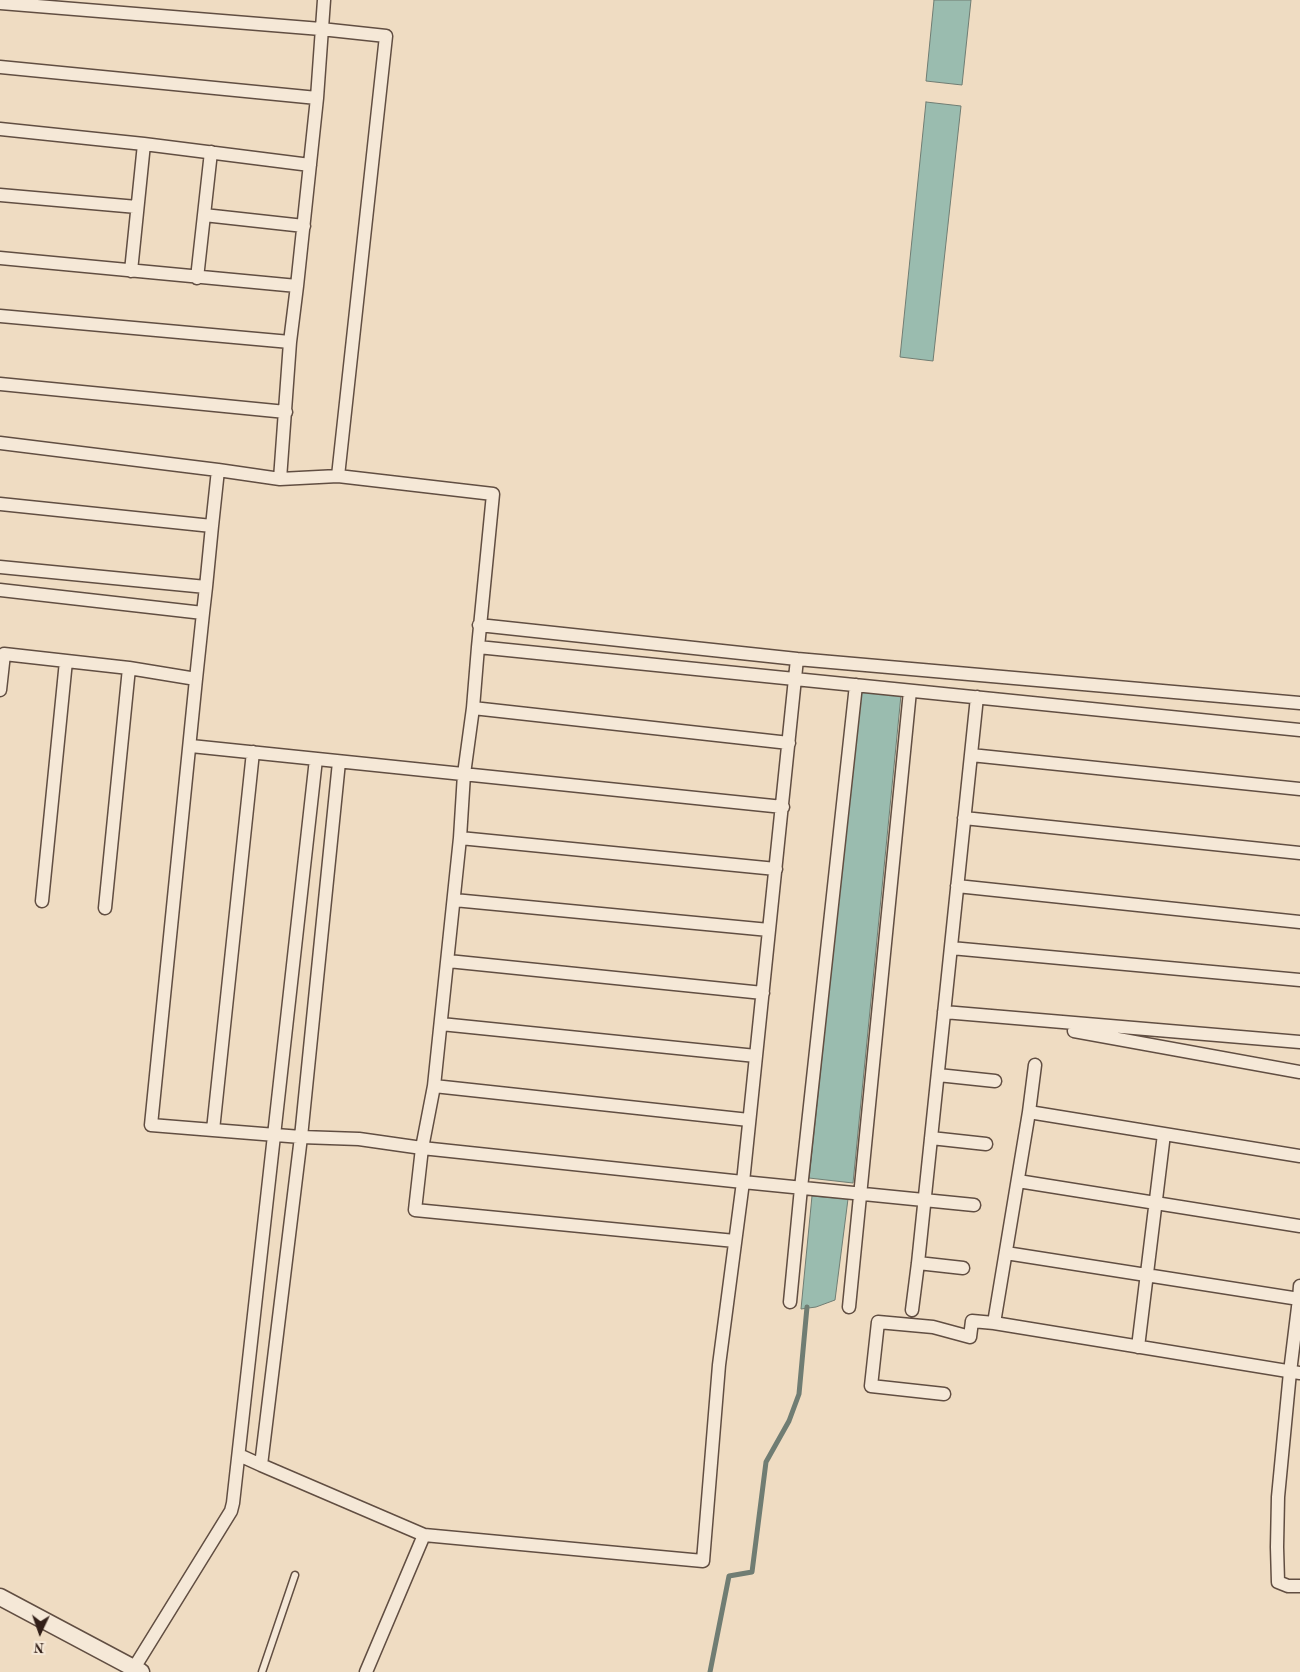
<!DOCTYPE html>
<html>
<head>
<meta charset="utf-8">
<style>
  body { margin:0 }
  #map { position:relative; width:1300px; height:1672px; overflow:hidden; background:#efdcc2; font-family:"Old Standard TT",serif }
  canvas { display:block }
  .north { position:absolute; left:15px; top:1607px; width:50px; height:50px; -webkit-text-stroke:4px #f5e8d7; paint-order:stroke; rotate:183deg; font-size:14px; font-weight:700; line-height:20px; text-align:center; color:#321f18 }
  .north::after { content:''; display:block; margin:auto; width:18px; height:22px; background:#321f18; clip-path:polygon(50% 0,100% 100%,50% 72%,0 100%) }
</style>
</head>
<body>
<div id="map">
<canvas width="1300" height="1672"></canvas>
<div class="north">N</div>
</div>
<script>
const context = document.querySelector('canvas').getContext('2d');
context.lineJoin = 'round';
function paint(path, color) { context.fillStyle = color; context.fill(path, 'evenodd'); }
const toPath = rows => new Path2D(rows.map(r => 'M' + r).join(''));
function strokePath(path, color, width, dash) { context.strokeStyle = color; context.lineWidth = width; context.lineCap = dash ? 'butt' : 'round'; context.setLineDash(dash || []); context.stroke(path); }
const water = toPath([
  [934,0,971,0,962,85,926,81,934,0],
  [926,102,961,106,933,361,900,357,926,102],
  [861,691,901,695,853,1183,809,1178,861,691],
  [812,1196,848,1199,835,1300,816,1307,801,1309,812,1196]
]);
paint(water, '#9abcaf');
strokePath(water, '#707d73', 1);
strokePath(toPath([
  [710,1672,729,1576,752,1572,766,1462,789,1421,799,1394,807,1307]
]), '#707d73', 5);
const service = toPath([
  [262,1672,295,1575]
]);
const minor = toPath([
  [0,3,321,29,386,36,338,476],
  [0,67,317,98],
  [0,129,144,144,310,165],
  [0,195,137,207],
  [204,215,304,226],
  [0,258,297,286,290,342,280,479],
  [131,271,144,144],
  [197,278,211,152],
  [297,286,317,98,324,0],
  [0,316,290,342],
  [0,384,286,412],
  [0,443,218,470,212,526],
  [218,470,280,479,338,476,493,494,478,647],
  [0,504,212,526,206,587],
  [0,567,206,587,203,613],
  [0,590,203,613,196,679],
  [797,659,1300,703],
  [0,690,4,654,129,668,196,679,151,1125,213,1130],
  [473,708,789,743],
  [191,746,783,807],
  [253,752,213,1130,301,1137,359,1139,422,1148,743,1182,974,1205],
  [971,755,1300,789],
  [964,818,1300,853],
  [460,838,776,869],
  [957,886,1300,922],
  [454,900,769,930],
  [42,901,66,661],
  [105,908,129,668],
  [951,948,1300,980],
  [448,961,763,993],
  [944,1012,1300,1042],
  [441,1024,756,1056],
  [1074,1031,1300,1072],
  [1035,1065,1029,1112,1300,1156],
  [938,1075,995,1081],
  [434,1086,749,1120],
  [1029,1112,994,1323,1300,1373],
  [931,1138,986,1144],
  [1018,1181,1300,1226],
  [735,1241,415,1210,422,1148,434,1086,460,838,464,774,473,708,478,647,1300,730],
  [1006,1253,1299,1299,1300,1286],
  [918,1263,963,1268],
  [1300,1299,1299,1299,1290,1372,1278,1497,1277,1547,1278,1582,1288,1586,1300,1586],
  [790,1302,801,1188,856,685],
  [849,1307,910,691],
  [912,1310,918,1263,977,697],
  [1138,1347,1164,1134],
  [944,1394,871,1386,878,1322,933,1327,970,1337,972,1321,994,1323],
  [239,1455,261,1465,301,1137,339,762],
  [261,1465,424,1535,703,1561,719,1365,743,1182,797,659,479,625],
  [134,1668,231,1511,233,1503,316,759],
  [366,1672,424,1535]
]);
const tertiary = toPath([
  [0,1597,141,1672]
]);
strokePath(service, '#614e42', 9);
strokePath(minor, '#614e42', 15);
strokePath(tertiary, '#614e42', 19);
strokePath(service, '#f5e8d7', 6);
strokePath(minor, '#f5e8d7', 12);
strokePath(tertiary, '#f5e8d7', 16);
</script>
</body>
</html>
